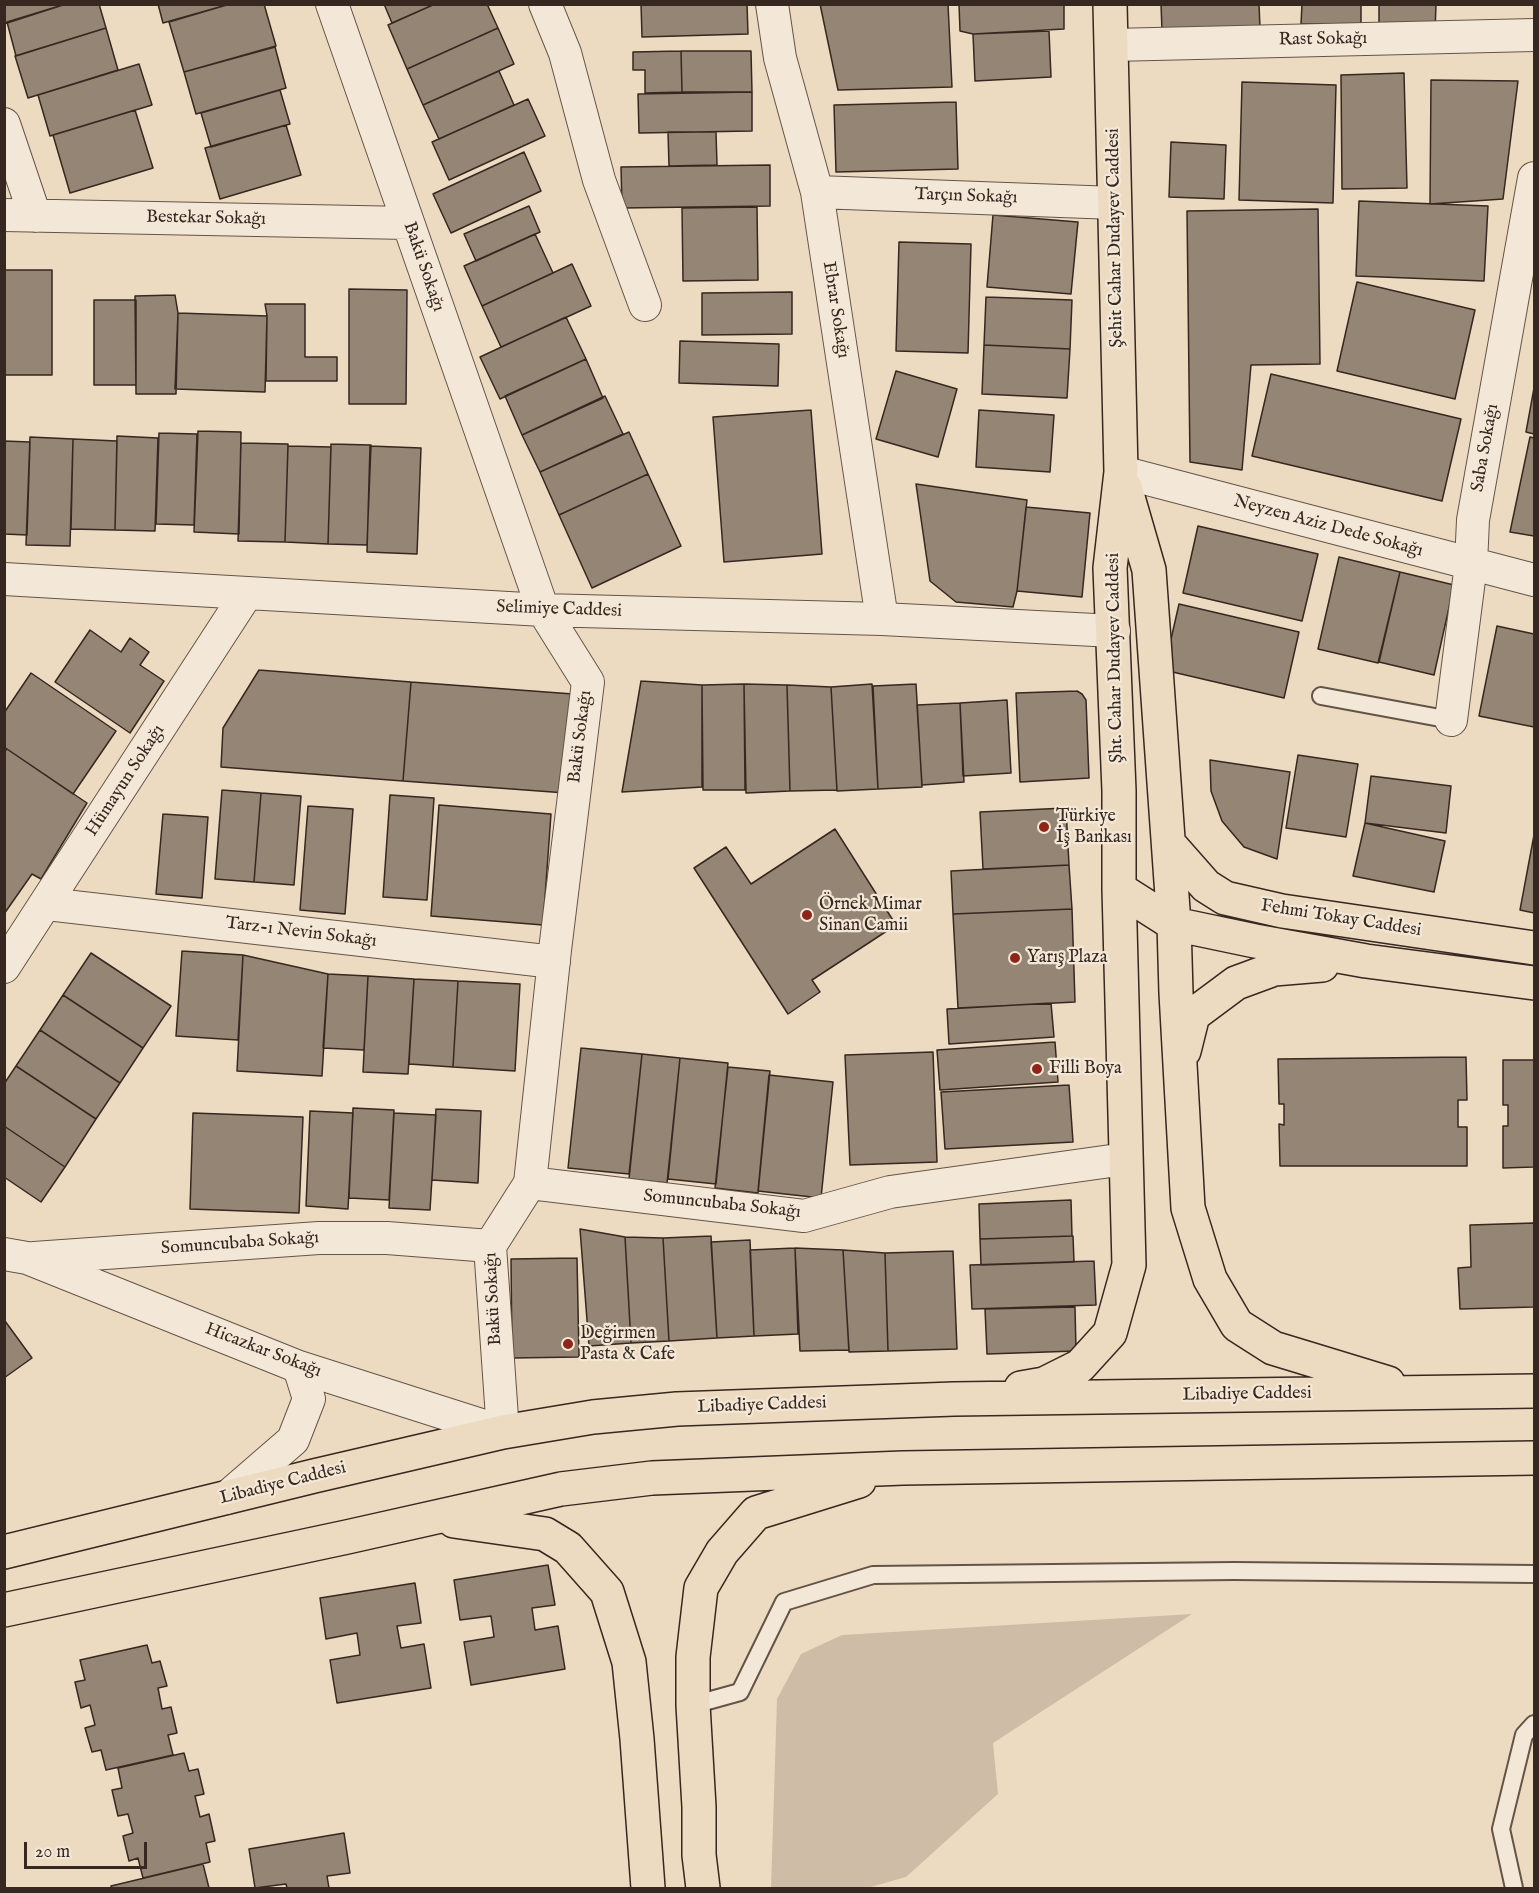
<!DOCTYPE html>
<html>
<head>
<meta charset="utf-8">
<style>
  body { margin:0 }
  #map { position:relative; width:1539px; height:1893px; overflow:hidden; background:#eddbc1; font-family:"IM FELL English",serif }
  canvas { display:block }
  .frame { position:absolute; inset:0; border:6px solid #362720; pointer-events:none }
  .scale { position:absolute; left:24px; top:1842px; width:123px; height:27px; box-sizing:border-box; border:3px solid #362720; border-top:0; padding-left:8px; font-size:18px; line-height:21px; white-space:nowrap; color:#362720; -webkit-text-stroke:4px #f3e8d7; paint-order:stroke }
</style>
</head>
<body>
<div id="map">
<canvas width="1539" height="1893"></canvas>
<div class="frame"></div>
<div class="scale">20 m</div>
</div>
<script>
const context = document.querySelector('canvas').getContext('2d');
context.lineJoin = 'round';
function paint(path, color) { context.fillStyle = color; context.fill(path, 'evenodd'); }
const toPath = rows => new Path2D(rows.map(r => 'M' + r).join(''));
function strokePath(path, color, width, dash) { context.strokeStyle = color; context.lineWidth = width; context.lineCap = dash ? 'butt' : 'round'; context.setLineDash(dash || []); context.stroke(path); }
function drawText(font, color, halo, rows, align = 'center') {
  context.font = font + ' "IM FELL English",serif'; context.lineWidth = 4.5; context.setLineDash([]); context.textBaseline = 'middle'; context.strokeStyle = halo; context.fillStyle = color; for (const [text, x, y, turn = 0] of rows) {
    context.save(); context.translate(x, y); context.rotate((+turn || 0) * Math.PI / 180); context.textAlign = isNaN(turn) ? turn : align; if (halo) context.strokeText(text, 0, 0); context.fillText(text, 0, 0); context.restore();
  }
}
paint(toPath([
  [1192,1614,993,1743,998,1794,906,1877,867,1888,771,1888,777,1699,801,1654,842,1635]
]), '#cebca6');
const building = toPath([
  [4,4,66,4,4,24,4,4],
  [66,4,99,4,106,28,16,56,7,22,66,4],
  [158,4,230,4,163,23,158,4],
  [230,4,264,4,276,46,184,72,169,22,230,4],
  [384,4,435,4,392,23,384,4],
  [435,4,487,4,498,28,407,69,388,25,435,4],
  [641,4,747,4,748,34,642,37,641,4],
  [820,4,948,4,952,87,838,90,820,4],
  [959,4,1064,4,1064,29,973,34,960,31,959,4],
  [1161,4,1259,4,1260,28,1162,31,1161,4],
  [1302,4,1361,4,1361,24,1301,24,1302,4],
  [1379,4,1436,4,1435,33,1379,32,1379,4],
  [106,28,118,70,28,98,15,56,106,28],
  [498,28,514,64,423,105,407,69,498,28],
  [1049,31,1051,77,975,81,973,34,1049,31],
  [275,47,286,88,196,114,184,72,275,47],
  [681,51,682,92,645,93,645,70,633,70,633,52,681,51],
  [681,51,751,51,752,92,682,92,681,51],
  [139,64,152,105,50,136,38,95,139,64],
  [499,71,514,105,439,139,423,105,499,71],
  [1404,73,1407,188,1342,189,1341,75,1404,73],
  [1431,80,1518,81,1503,199,1430,204,1431,80],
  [1242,82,1336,85,1333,203,1239,200,1242,82],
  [280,90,290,124,211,147,201,113,280,90],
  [752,92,752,131,639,133,638,94,752,92],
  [528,99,545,136,449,180,432,142,528,99],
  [956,102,958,169,836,172,834,105,956,102],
  [135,110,153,168,70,193,53,135,135,110],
  [286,125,301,175,220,199,205,148,286,125],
  [668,132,716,132,717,165,669,166,668,132],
  [1171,142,1226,145,1224,199,1169,197,1171,142],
  [524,152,541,191,451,233,433,194,524,152],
  [770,165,770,206,622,208,621,167,770,165],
  [1359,201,1488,206,1484,281,1356,276,1359,201],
  [529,206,540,232,476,261,464,234,529,206],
  [757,207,758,280,683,281,682,208,757,207],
  [1318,209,1320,364,1251,365,1242,470,1190,462,1187,211,1318,209],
  [993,215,1078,222,1071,294,987,287,993,215],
  [535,234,553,273,482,306,464,266,535,234],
  [899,242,971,244,968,353,896,351,899,242],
  [572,264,591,306,501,347,482,306,572,264],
  [4,270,52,270,52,375,4,375,4,270],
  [1357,282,1475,310,1455,399,1337,371,1357,282],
  [349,289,407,290,406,404,349,404,349,289],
  [792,292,792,334,702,335,702,293,792,292],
  [175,295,178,313,176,394,136,394,135,296,175,295],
  [986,297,1072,300,1070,349,984,345,986,297],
  [94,300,136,300,136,385,94,385,94,300],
  [265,304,305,304,305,357,337,357,337,381,266,381,267,316,265,304],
  [178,313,267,316,265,392,175,389,178,313],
  [566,317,586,359,500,399,480,357,566,317],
  [680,341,779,344,778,386,679,383,680,341],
  [984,345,1070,349,1067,398,982,394,984,345],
  [586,359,603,398,522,435,505,396,586,359],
  [896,371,957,389,938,457,876,439,896,371],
  [1271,374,1461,419,1442,501,1252,456,1271,374],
  [1534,388,1534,434,1526,432,1534,388],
  [605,396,623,434,540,472,522,435,605,396],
  [811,410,822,554,724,562,713,417,811,410],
  [979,410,1054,415,1050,472,976,467,979,410],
  [198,431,241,432,239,534,194,532,198,431],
  [629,432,648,474,559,515,540,472,629,432],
  [159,433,197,434,194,525,156,524,159,433],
  [117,436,158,438,155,531,115,530,117,436],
  [30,437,73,439,70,546,26,545,30,437],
  [1530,437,1534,438,1534,536,1510,532,1530,437],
  [73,439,117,441,115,530,71,529,73,439],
  [4,441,30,442,27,535,4,534,4,441],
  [241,443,288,444,285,542,238,541,241,443],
  [331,444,371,445,367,545,328,544,331,444],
  [288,446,331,447,328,544,285,542,288,446],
  [370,446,421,448,417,554,367,552,370,446],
  [648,474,681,546,592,588,559,515,648,474],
  [916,484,1027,500,1017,591,1013,607,956,602,930,581,916,484],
  [1026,507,1090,513,1082,597,1017,591,1026,507],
  [1198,526,1318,554,1302,621,1183,593,1198,526],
  [1339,557,1400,572,1378,663,1318,649,1339,557],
  [1400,572,1454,585,1434,675,1379,662,1400,572],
  [1179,604,1299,632,1284,698,1164,670,1179,604],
  [1497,626,1534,634,1534,727,1479,716,1497,626],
  [90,630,121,652,130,638,149,652,140,665,164,681,130,733,55,682,90,630],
  [259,670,411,682,403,781,221,767,223,728,259,670],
  [31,673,116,731,73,794,4,747,4,713,31,673],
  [641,681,702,685,702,787,622,792,641,681],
  [411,682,573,694,566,793,403,781,411,682],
  [744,684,745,790,703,790,702,685,744,684],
  [744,684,787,685,790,791,746,793,744,684],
  [872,684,878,789,837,791,831,687,872,684],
  [916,684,922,787,878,789,873,686,916,684],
  [787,685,831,687,837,790,790,791,787,685],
  [1077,691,1082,694,1086,700,1089,778,1020,782,1016,693,1077,691],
  [1007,700,1011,773,963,776,960,703,1007,700],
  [960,703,964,782,922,785,917,705,960,703],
  [7,749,87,803,41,879,32,874,4,914,4,752,7,749],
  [1298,755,1358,764,1346,837,1286,828,1298,755],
  [1210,760,1290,772,1277,859,1244,847,1222,821,1211,791,1210,760],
  [1371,776,1451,786,1446,833,1365,823,1371,776],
  [222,790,261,793,254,882,215,879,222,790],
  [261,793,301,796,294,885,254,882,261,793],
  [390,795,434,798,427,900,383,897,390,795],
  [439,805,551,814,543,925,431,916,439,805],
  [308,806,353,809,345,914,300,910,308,806],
  [1066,808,1069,865,983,869,980,812,1066,808],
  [163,814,208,817,202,898,156,894,163,814],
  [1365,823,1445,841,1434,892,1353,876,1365,823],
  [835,829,896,925,812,980,820,992,788,1014,694,868,726,847,751,884,835,829],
  [1534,835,1534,913,1520,910,1534,835],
  [1069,865,1072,909,953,914,951,871,1069,865],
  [1072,909,1075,1002,958,1008,953,914,1072,909],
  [182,951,243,955,238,1040,176,1036,182,951],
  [91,953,171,1006,143,1048,63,995,91,953],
  [243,955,328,974,322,1076,237,1071,243,955],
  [328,974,368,976,364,1050,323,1048,328,974],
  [368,976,414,979,408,1074,363,1072,368,976],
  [414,979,458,981,453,1067,409,1064,414,979],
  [458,981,520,984,515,1071,453,1067,458,981],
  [63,995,143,1048,120,1083,40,1030,63,995],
  [1051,1003,1054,1037,949,1044,947,1009,1051,1003],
  [40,1030,120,1083,96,1119,16,1066,40,1030],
  [1055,1042,1058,1082,940,1090,937,1050,1055,1042],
  [581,1048,642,1054,629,1174,568,1168,581,1048],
  [933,1052,937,1162,850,1165,845,1055,933,1052],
  [642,1054,680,1058,667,1183,629,1179,642,1054],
  [1466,1057,1467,1100,1458,1100,1458,1127,1467,1127,1467,1166,1280,1166,1279,1124,1284,1125,1284,1104,1279,1104,1278,1059,1466,1057],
  [680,1058,728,1063,716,1184,668,1179,680,1058],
  [1503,1060,1534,1060,1534,1167,1503,1168,1503,1126,1508,1126,1508,1105,1503,1105,1503,1060],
  [16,1066,96,1119,65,1167,4,1126,4,1084,16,1066],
  [728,1067,770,1071,758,1193,715,1188,728,1067],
  [769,1075,833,1082,821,1198,758,1191,769,1075],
  [1069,1085,1073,1142,945,1149,941,1092,1069,1085],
  [353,1108,394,1110,389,1200,349,1198,353,1108],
  [436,1109,481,1111,478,1183,432,1180,436,1109],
  [310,1111,353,1113,348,1209,306,1206,310,1111],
  [193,1113,303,1117,299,1213,190,1209,193,1113],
  [394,1113,436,1115,430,1210,389,1208,394,1113],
  [4,1126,65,1167,41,1202,4,1177,4,1126],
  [1071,1200,1072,1236,980,1239,979,1204,1071,1200],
  [1534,1223,1534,1307,1460,1309,1458,1268,1471,1267,1470,1225,1534,1223],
  [580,1229,625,1237,631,1343,589,1346,580,1229],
  [711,1236,717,1338,669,1341,663,1238,711,1236],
  [1072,1236,1073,1236,1074,1262,981,1265,980,1239,1072,1236],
  [625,1237,663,1238,669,1341,631,1343,625,1237],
  [750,1240,754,1336,717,1338,711,1242,750,1240],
  [795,1248,798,1334,754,1336,750,1250,795,1248],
  [795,1248,843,1250,849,1350,800,1351,795,1248],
  [843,1250,885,1253,888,1351,849,1352,843,1250],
  [953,1251,957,1349,888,1351,885,1253,953,1251],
  [577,1258,579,1357,512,1358,511,1259,577,1258],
  [1094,1261,1096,1305,972,1309,970,1265,1094,1261],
  [1075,1307,1076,1351,987,1354,985,1309,1075,1307],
  [5,1321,32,1358,4,1378,4,1322,5,1321],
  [548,1565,555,1605,532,1608,535,1630,558,1626,565,1669,471,1685,464,1642,494,1637,491,1616,460,1620,454,1580,548,1565],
  [415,1583,421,1623,397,1626,401,1648,424,1644,431,1688,337,1703,330,1660,360,1655,357,1633,326,1639,320,1598,415,1583],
  [147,1645,152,1663,160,1661,167,1686,158,1688,162,1709,171,1707,177,1733,168,1735,173,1755,106,1770,101,1750,92,1752,85,1728,95,1725,90,1705,81,1708,75,1682,85,1680,80,1660,147,1645],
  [184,1753,189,1771,198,1769,204,1794,195,1796,200,1817,209,1814,215,1841,206,1843,210,1862,143,1878,138,1858,129,1861,123,1836,133,1833,128,1814,118,1816,112,1790,122,1788,118,1768,184,1753],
  [344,1833,350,1873,327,1876,329,1888,287,1888,286,1884,255,1888,249,1849,344,1833],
  [203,1864,209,1888,111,1888,111,1886,203,1864]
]);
paint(building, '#958574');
strokePath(building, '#362720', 1.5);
const lane = toPath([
  [1321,696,1451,720],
  [693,1705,740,1692,784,1602,873,1575,1234,1571,1534,1574],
  [1514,1888,1501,1829,1524,1735,1534,1724]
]);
const street = toPath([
  [545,4,565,53,599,180,645,305],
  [772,4,780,58,817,192,882,619],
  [1112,45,1534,35],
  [4,124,35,216],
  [817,192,1115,203],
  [4,215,408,223],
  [1121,472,1534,580],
  [4,579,543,610,882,619,1114,631],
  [1451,720,1471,564,1473,520,1534,178],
  [47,904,554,962],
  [4,967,247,593],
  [530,1183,804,1216,890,1192,1125,1159],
  [4,1254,27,1258,299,1367,503,1432,490,1246,530,1183,555,950,588,682,543,610,332,4],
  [34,1258,319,1238,387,1238,490,1246],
  [226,1498,293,1440,309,1399,299,1367]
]);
const primary = toPath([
  [1125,487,1149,570,1174,924,1176,993,1188,1208,1210,1279,1237,1325,1273,1348,1388,1383],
  [1169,844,1206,886,1225,898,1282,911,1534,948],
  [1119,889,1174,924,1255,941,1366,961,1534,983],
  [1184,1051,1193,1015,1236,983,1274,969,1322,965],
  [1021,1388,1044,1384,1080,1366,1110,1333,1129,1265,1119,889,1119,791,1110,568,1121,472,1110,4],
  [454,1521,545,1534,568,1548,607,1592,629,1662,637,1739,648,1888],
  [4,1552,314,1476,503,1432,593,1417,677,1409,954,1399,1534,1391],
  [4,1610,347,1537,561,1489,652,1478,903,1468,1534,1458],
  [703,1888,699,1855,699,1807,693,1705,693,1657,701,1588,722,1552,756,1513,859,1481]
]);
strokePath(lane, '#645448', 20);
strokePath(street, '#645448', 34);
strokePath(primary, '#362720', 36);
strokePath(lane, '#f3e8d7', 16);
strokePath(street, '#f3e8d7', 32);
strokePath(primary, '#eddbc1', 33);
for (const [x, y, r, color] of [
  [1044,827,6,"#8f2418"],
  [807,915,6,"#8f2418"],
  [1015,958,6,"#8f2418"],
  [1037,1069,6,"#8f2418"],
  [568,1344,6,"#8f2418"]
]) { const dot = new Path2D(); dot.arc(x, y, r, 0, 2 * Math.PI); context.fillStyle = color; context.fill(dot); strokePath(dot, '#f3e8d7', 2); }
drawText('18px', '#362720', '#f3e8d7', [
  ["Rast Sokağı",1323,40,-1],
  ["Tarçın Sokağı",966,197,2],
  ["Bestekar Sokağı",206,219,1],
  ["Şehit Cahar Dudayev Caddesi",1116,238,-91],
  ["Bakü Sokağı",423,267,71],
  ["Ebrar Sokağı",835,310,81],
  ["Saba Sokağı",1486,448,-80],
  ["Neyzen Aziz Dede Sokağı",1328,527,15],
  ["Selimiye Caddesi",559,610,2],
  ["Şht. Cahar Dudayev Caddesi",1116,658,-91],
  ["Bakü Sokağı",581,737,-83],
  ["Hümayun Sokağı",126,781,-57],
  ["Fehmi Tokay Caddesi",1341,919,9],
  ["Tarz-ı Nevin Sokağı",301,933,7],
  ["Somuncubaba Sokağı",722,1205,6],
  ["Somuncubaba Sokağı",240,1244,-4],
  ["Bakü Sokağı",494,1299,-93],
  ["Hicazkar Sokağı",263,1351,21],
  ["Libadiye Caddesi",1247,1395,-1],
  ["Libadiye Caddesi",762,1406,-2],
  ["Libadiye Caddesi",283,1484,-14]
]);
drawText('18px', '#362720', '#f3e8d7', [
  ["Türkiye",1056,817],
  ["İş Bankası",1056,838],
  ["Örnek Mimar",819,905],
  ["Sinan Camii",819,926],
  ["Yarış Plaza",1027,958],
  ["Filli Boya",1049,1069],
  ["Değirmen",580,1334],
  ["Pasta & Cafe",580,1355]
], 'left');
</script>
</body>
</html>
